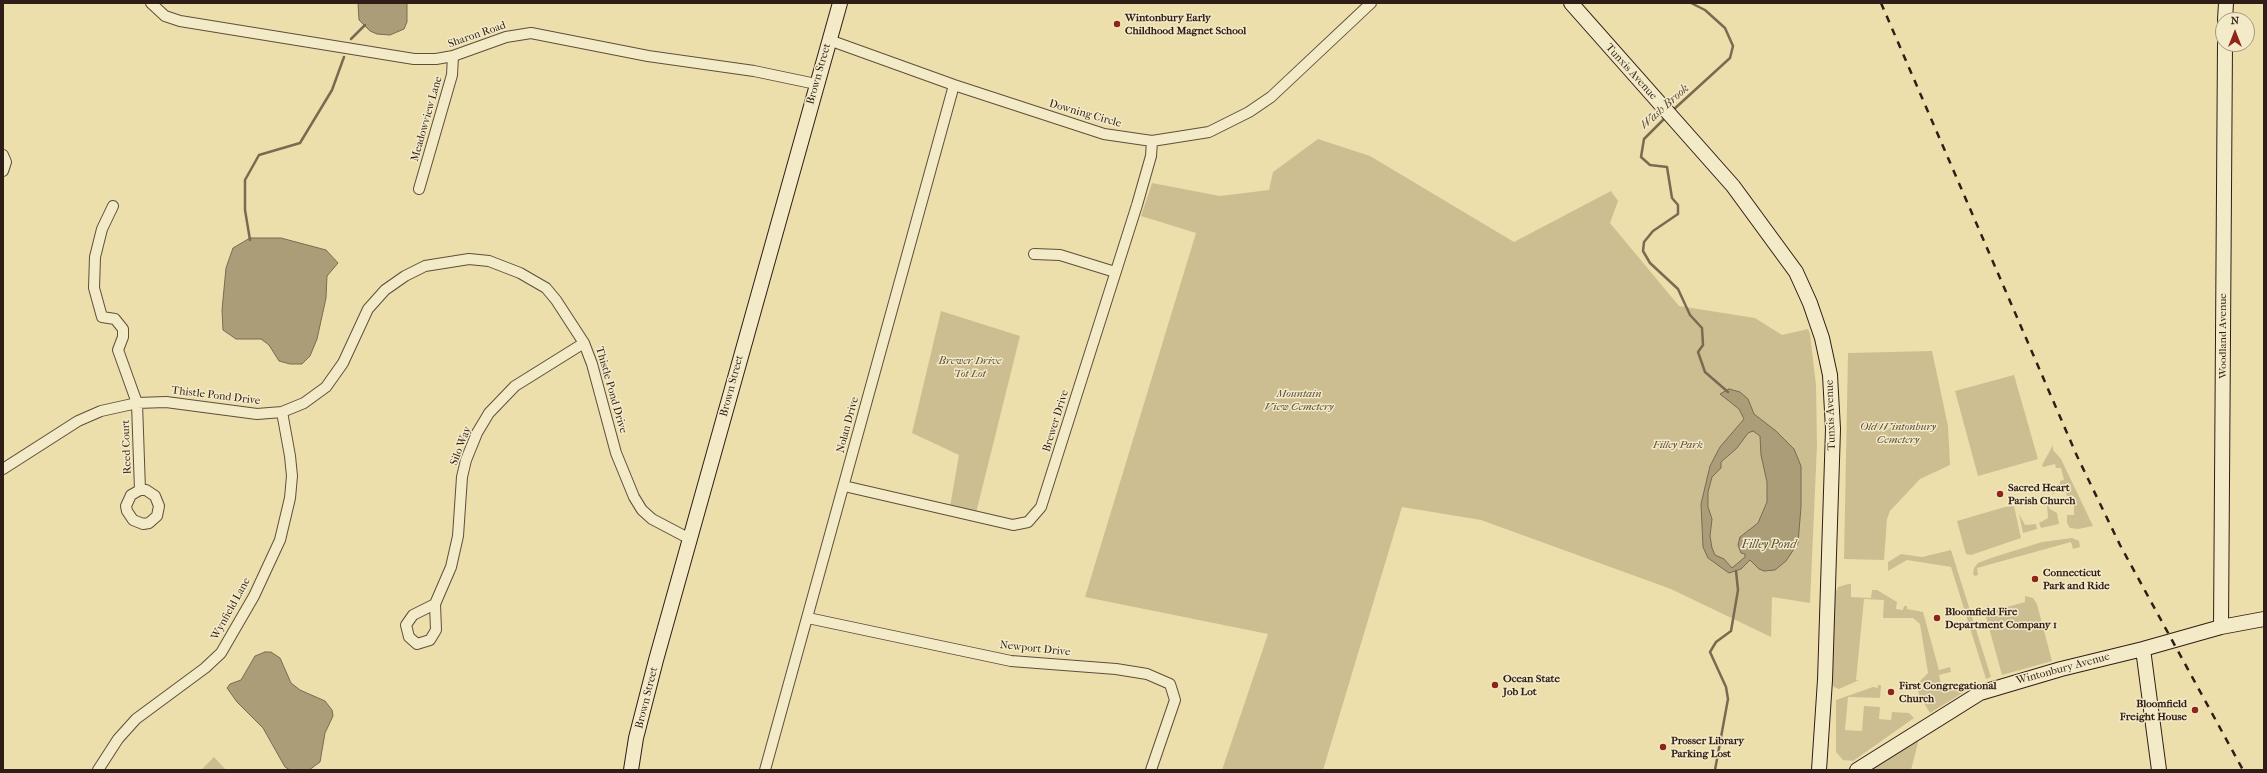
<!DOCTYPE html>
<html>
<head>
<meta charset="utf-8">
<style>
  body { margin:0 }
  #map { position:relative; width:2267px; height:773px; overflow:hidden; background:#eddfab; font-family:"IM FELL French Canon",serif }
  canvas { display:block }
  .frame { position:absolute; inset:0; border:4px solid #2f1d17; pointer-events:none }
  .north { position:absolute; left:2215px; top:12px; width:40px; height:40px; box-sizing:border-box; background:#f3eac8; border:1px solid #a59881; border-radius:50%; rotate:0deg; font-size:11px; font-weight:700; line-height:16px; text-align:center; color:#2f1d17 }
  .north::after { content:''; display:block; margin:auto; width:14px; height:18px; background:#8f2418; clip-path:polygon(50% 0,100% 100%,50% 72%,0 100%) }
</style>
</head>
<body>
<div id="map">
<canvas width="2267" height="773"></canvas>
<div class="frame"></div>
<div class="north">N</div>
</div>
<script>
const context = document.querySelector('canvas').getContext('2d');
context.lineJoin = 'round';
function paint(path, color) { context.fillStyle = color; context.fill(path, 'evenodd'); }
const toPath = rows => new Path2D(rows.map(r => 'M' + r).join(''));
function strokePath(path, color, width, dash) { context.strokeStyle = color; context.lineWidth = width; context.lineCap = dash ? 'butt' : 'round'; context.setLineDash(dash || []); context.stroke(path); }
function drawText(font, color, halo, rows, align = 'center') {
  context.font = font + ' "IM FELL French Canon",serif'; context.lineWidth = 3; context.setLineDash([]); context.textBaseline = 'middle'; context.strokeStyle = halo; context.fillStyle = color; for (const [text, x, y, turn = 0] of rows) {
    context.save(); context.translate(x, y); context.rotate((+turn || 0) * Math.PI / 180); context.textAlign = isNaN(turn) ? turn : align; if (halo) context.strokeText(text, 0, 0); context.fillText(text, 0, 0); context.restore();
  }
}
paint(toPath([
  [1318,139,1370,156,1514,242,1611,191,1618,201,1610,223,1679,306,1755,318,1782,335,1808,329,1810,334,1816,385,1817,445,1810,603,1772,597,1771,637,1671,589,1481,520,1402,507,1323,770,1222,770,1268,634,1085,597,1196,233,1141,216,1152,183,1220,196,1269,190,1273,172],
  [941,311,1020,336,976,513,950,507,959,455,912,433],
  [1932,351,1948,426,1950,465,1920,479,1890,511,1887,519,1884,560,1844,559,1848,353],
  [2014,375,2038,459,1978,476,1955,391],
  [2053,445,2053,450,2061,459,2093,526,2078,529,2070,528,2067,523,2067,515,2074,515,2074,496,2067,496,2065,490,2055,489,2054,494,2046,490,2045,488,2060,484,2060,481,2064,480,2061,468,2056,468,2055,464,2043,467,2042,465],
  [2047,504,2050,509,2057,513,2059,524,2041,528,2039,523,2048,518],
  [2014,506,2021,538,1971,555,1966,554,1957,521,2005,507],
  [2019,514,2025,525,2036,524,2037,529,2023,533],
  [2072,538,2079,541,2080,547,2073,549,2071,542,1977,568,1978,575,1975,576,1973,574,1974,568,1978,563,1991,558,2042,542],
  [1951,550,1991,677,1986,679,1951,567,1907,560,1888,571,1888,562,1901,554,1922,557],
  [1848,584,1851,584,1851,597,1871,598,1872,590,1877,590,1897,602,1896,609,1903,610,1904,606,1907,606,1907,609,1923,612,1939,670,1950,667,1951,672,1939,675,1943,691,1972,682,1977,684,1930,713,1920,697,1916,685,1928,673,1920,624,1913,618,1883,618,1884,600,1864,599,1856,680,1859,680,1839,689,1834,687,1832,685,1835,593,1838,587],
  [2025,596,2033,598,2037,604,2052,661,2002,675,1984,610,1988,605,1992,611,2025,602],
  [1878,685,1881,685,1880,698,1848,697,1845,730,1862,731,1864,706,1880,707,1879,719,1891,720,1892,712,1909,713,1914,718,1853,761,1843,760,1836,752,1836,700,1873,687,1878,688],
  [1919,739,1911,770,1869,770],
  [214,757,226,770,201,770]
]), '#cdbe92');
const water = toPath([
  [358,3,407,3,407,22,404,29,390,35,377,34,370,31,359,20,358,3],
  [250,238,281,238,326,250,338,263,327,276,326,298,317,339,310,356,302,364,290,364,279,361,269,345,261,339,236,339,223,330,222,310,226,268,233,248,250,238],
  [1729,389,1740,392,1748,399,1754,414,1776,431,1794,449,1801,466,1801,507,1798,543,1786,561,1775,570,1764,571,1759,569,1750,560,1741,569,1729,573,1708,558,1703,547,1701,504,1710,466,1720,447,1744,419,1739,409,1720,394,1729,389],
  [1753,431,1760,436,1761,455,1767,482,1767,502,1758,523,1740,537,1738,545,1741,553,1745,554,1745,557,1732,568,1724,559,1715,555,1712,548,1710,536,1712,519,1708,507,1708,492,1712,477,1721,468,1721,462,1737,448,1748,433,1753,431],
  [265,652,271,652,280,658,291,683,300,690,325,701,332,710,333,716,325,733,320,762,309,770,290,770,285,767,263,728,237,702,227,688,230,684,241,680,255,656,265,652]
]);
paint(water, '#ac9d79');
strokePath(water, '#7a6a52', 1);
strokePath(toPath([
  [351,39,365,25],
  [1672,111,1730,58,1733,46,1725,28,1705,10,1691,3],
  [1666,117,1644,139,1641,157,1650,165,1667,167,1672,198,1678,205,1678,214,1653,231,1644,242,1643,251,1650,263,1678,289,1690,315,1702,328,1703,345,1698,352,1705,372,1728,392],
  [250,240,245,210,245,180,259,155,300,143,332,90,344,57],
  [1715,770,1728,699,1726,687,1710,652,1716,642,1731,631,1738,590,1736,571]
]), '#7a6a52', 2.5);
const street = toPath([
  [151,3,165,16,180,21,414,59,436,59,453,56,506,37,531,33,648,56,754,71,816,84],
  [829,40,954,85,1104,134,1152,141,1209,132,1249,112,1271,97,1371,3],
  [3,155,6,162,3,171],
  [419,189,452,75,453,56],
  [113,206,102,229,95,257,94,288,102,317,115,319,123,329,123,337,118,350,137,403,140,490,131,495,126,506,127,511,133,520,143,524,149,523,157,516,159,506,155,496,146,490,140,490],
  [1034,254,1060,255,1115,272],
  [3,469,78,421,101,411,137,403,166,402,257,414,282,412,304,403,326,387,343,363,368,309,385,290,405,276,425,266,469,259,489,261,520,273,546,288,556,300,584,343,592,364,616,453,634,497,642,510,652,519,690,539],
  [844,486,1013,525,1028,522,1041,507,1137,205,1151,156,1152,141],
  [435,604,436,630,430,640,417,644,409,637,406,625,413,615,435,604,451,567,458,536,462,477,466,460,477,433,489,413,515,386,584,343],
  [808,618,1011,661,1116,669,1147,674,1170,684,1175,700,1151,770],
  [98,770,118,739,136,719,205,668,221,653,254,596,280,540,290,498,292,476,290,456,282,412],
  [765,770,954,85]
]);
const secondary = toPath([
  [1571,3,1733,186,1796,272,1810,303,1822,338,1830,375,1833,429,1825,680,1819,770],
  [2225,20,2226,3],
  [2221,627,2225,44],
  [2143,649,2159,770],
  [631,770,636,738,656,660,840,3],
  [1857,770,1980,693,2061,669,2143,649,2221,627,2264,619]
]);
strokePath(street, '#5e4e3c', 12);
strokePath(secondary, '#2f1d17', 16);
strokePath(street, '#f3eac8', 10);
strokePath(secondary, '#f3eac8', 14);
strokePath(toPath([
  [1881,3,2077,456,2120,545,2243,770]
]), '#2f1d17', 2.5, [7, 7]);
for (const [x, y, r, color] of [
  [1117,24,4,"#8f2418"],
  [2000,494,4,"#8f2418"],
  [2035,579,4,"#8f2418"],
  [1937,618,4,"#8f2418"],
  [1495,685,4,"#8f2418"],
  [1891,692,4,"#8f2418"],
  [2195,710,4,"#8f2418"],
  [1663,747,4,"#8f2418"]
]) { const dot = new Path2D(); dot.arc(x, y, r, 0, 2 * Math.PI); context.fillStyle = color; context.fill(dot); strokePath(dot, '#f3eac8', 1.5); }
drawText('bold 11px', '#2f1d17', '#f3eac8', [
  ["Wintonbury Early",1125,18],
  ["Childhood Magnet School",1125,31],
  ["Sacred Heart",2008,488],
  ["Parish Church",2008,501],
  ["Connecticut",2043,573],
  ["Park and Ride",2043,586],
  ["Bloomfield Fire",1945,612],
  ["Department Company 1",1945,625],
  ["Ocean State",1503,679],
  ["Job Lot",1503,692],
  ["First Congregational",1899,686],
  ["Church",1899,699],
  ["Bloomfield",2187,704,"right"],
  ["Freight House",2187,717,"right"],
  ["Prosser Library",1671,741],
  ["Parking Lost",1671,754]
], 'left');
drawText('11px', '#2f1d17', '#f3eac8', [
  ["Sharon Road",477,35,-19],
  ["Tunxis Avenue",1631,72,48],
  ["Brown Street",819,74,-74],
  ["Downing Circle",1085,114,16],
  ["Meadowview Lane",427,119,-74],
  ["Woodland Avenue",2223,336,-90],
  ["Brown Street",732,386,-75],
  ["Thistle Pond Drive",611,390,74],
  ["Thistle Pond Drive",216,396,7],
  ["Tunxis Avenue",1831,415,-92],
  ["Brewer Drive",1056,421,-73],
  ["Nolan Drive",848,425,-75],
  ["Silo Way",461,446,-69],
  ["Reed Court",127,447,-92],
  ["Wynfield Lane",231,609,-61],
  ["Newport Drive",1035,649,6],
  ["Wintonbury Avenue",2063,669,-15],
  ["Brown Street",647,698,-76]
]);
drawText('italic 11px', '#5e4d3c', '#f3eac8', [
  ["Brewer Drive",970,361],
  ["Tot Lot",970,374],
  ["Mountain",1299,394],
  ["View Cemetery",1299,407],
  ["Old Wintonbury",1898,427],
  ["Cemetery",1898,440],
  ["Filley Park",1678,445]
]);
drawText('italic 12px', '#5b4a39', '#f3eac8', [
  ["Wash Brook",1665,107,-42],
  ["Filley Pond",1769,545]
]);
</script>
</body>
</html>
